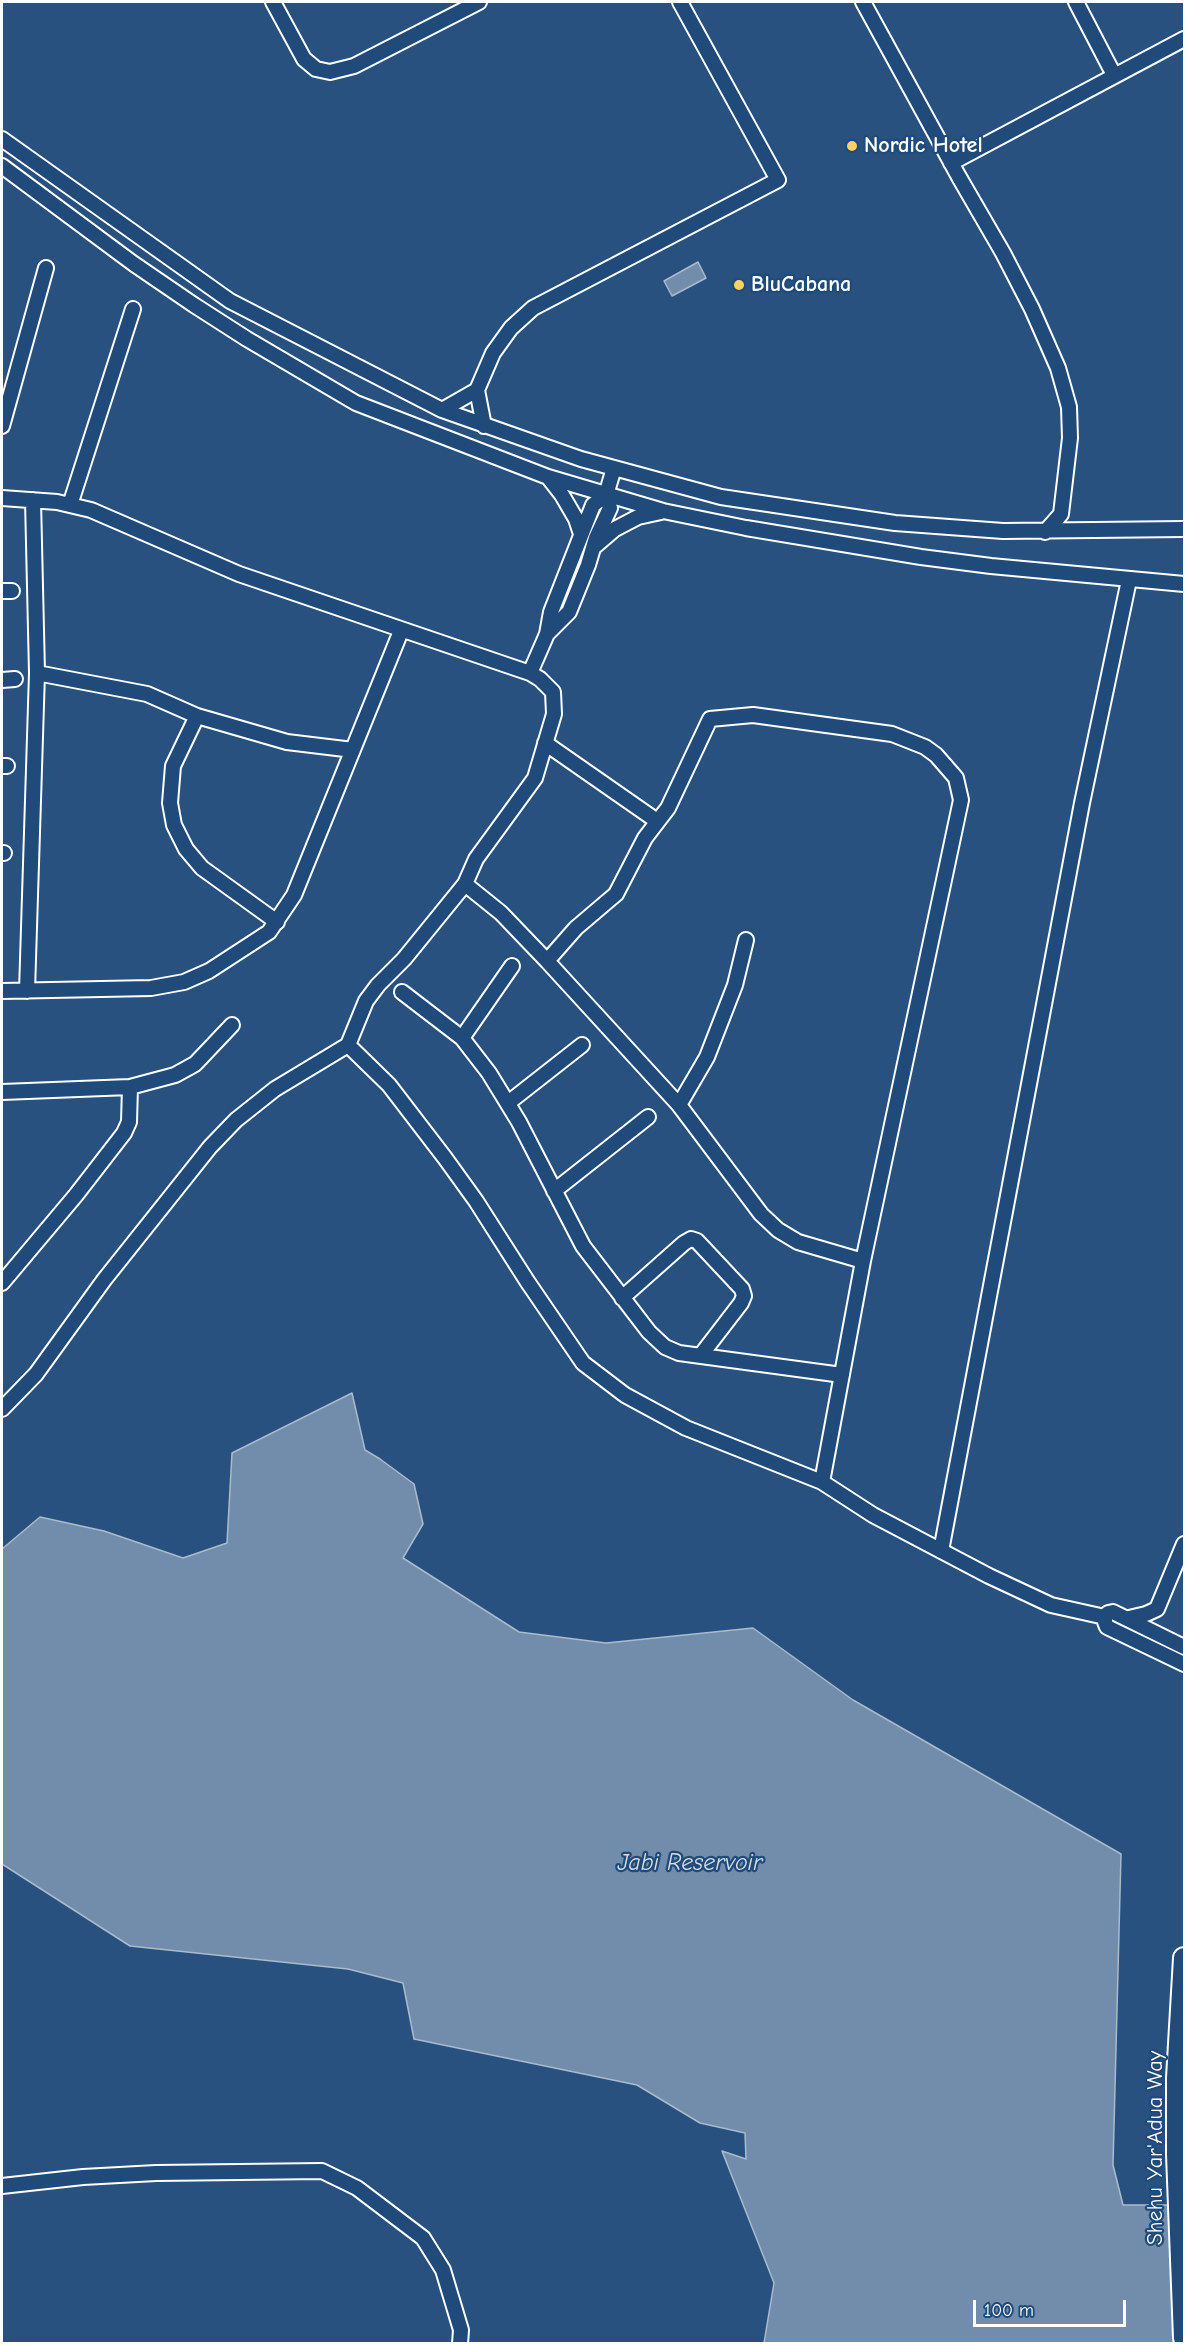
<!DOCTYPE html>
<html>
<head>
<meta charset="utf-8">
<style>
  body { margin:0 }
  #map { position:relative; width:1186px; height:2345px; overflow:hidden; background:#28517f; font-family:"Comic Neue",sans-serif }
  canvas { display:block }
  .frame { position:absolute; inset:0; border:3px solid #fff; pointer-events:none }
  .scale { position:absolute; left:973px; top:2300px; width:153px; height:27px; box-sizing:border-box; border:3px solid #fff; border-top:0; padding-left:8px; font-size:18px; line-height:21px; white-space:nowrap; color:#fff; -webkit-text-stroke:4px #1f4a7a; paint-order:stroke }
</style>
</head>
<body>
<div id="map">
<canvas width="1186" height="2345"></canvas>
<div class="frame"></div>
<div class="scale">100 m</div>
</div>
<script>
const context = document.querySelector('canvas').getContext('2d');
context.lineJoin = 'round';
function paint(path, color) { context.fillStyle = color; context.fill(path, 'evenodd'); }
const toPath = rows => new Path2D(rows.map(r => 'M' + r).join(''));
function strokePath(path, color, width, dash) { context.strokeStyle = color; context.lineWidth = width; context.lineCap = dash ? 'butt' : 'round'; context.setLineDash(dash || []); context.stroke(path); }
function drawText(font, color, halo, rows, align = 'center') {
  context.font = font + ' "Comic Neue",sans-serif'; context.lineWidth = 4.5; context.setLineDash([]); context.textBaseline = 'middle'; context.strokeStyle = halo; context.fillStyle = color; for (const [text, x, y, turn = 0] of rows) {
    context.save(); context.translate(x, y); context.rotate((+turn || 0) * Math.PI / 180); context.textAlign = isNaN(turn) ? turn : align; if (halo) context.strokeText(text, 0, 0); context.fillText(text, 0, 0); context.restore();
  }
}
const water = toPath([
  [698,262,706,278,672,296,664,281,698,262],
  [352,1393,365,1450,380,1459,414,1484,423,1524,403,1558,519,1632,606,1643,753,1628,853,1700,1121,1854,1113,2165,1123,2205,1184,2205,1184,2343,764,2343,774,2283,722,2151,746,2159,745,2133,700,2123,637,2085,414,2039,403,1983,348,1969,130,1946,2,1864,2,1549,40,1517,104,1531,183,1558,227,1543,232,1453,352,1393]
]);
paint(water, '#718dab');
strokePath(water, '#aabbcd', 1.5);
const minor = toPath([
  [273,2,304,59,316,69,330,72,354,66,479,2],
  [863,2,959,177,1003,253,1032,309,1058,368,1069,407,1070,438,1061,514,1045,532],
  [1076,2,1114,75],
  [2,139,230,301,442,410,581,459,721,497,895,523,1003,531,1184,529],
  [951,163,1184,39],
  [2,166,134,264,194,305,247,339,356,403,548,477,663,511,746,528,921,557,991,566,1184,584],
  [477,390,484,426],
  [442,410,477,390,493,353,511,328,533,308,778,180,680,2],
  [2,426,46,268],
  [548,477,562,495,576,519,581,534],
  [2,498,57,502,91,510,239,574,530,673,547,634,551,612,593,505,606,495],
  [70,505,133,309],
  [594,547,615,529,638,517,661,512],
  [2,591,12,591],
  [547,634,569,612,588,565,596,538,610,508,606,495,614,468],
  [37,673,147,694,197,716,287,742,353,750],
  [2,680,15,679],
  [197,716,173,766,170,803,174,825,186,849,202,868,277,922],
  [545,743,657,821],
  [2,766,7,766],
  [2,853,4,853],
  [465,884,501,913,547,961,679,1105,761,1214,778,1230,798,1242,863,1261],
  [547,961,576,928,616,894,645,838,668,808,710,719,753,715,892,734,925,747,936,755,956,778,961,800,863,1261,822,1482],
  [2,991,151,988,184,982,209,971,269,932,294,895,401,631],
  [27,991,37,673,33,500],
  [402,992,462,1038,489,1073,519,1122,583,1246,649,1332,665,1347,679,1353,842,1375],
  [462,1038,512,966],
  [348,1045,389,1085,445,1158,476,1201,527,1281,583,1363,625,1395,686,1428,822,1482,873,1515,989,1576,1051,1605,1105,1617],
  [2,1092,130,1087,175,1075,195,1064,232,1025],
  [508,1103,582,1045],
  [679,1105,707,1057,735,985,746,940],
  [554,1191,648,1117],
  [2,1283,76,1195,124,1133,129,1122,130,1087],
  [622,1298,684,1243,691,1239,697,1241,742,1289,744,1296,741,1303,701,1355],
  [2,1409,36,1374,104,1280,210,1147,236,1120,275,1089,348,1045,366,1001,378,985,404,959,465,884,476,859,535,778,554,714,553,692,540,679,530,673],
  [941,1551,1082,803,1129,580],
  [1129,1618,1146,1614,1157,1609,1184,1544],
  [1184,1647,1113,1612,1108,1613,1105,1617,1105,1622,1107,1627,1184,1664],
  [2,2186,83,2177,156,2173,322,2171,357,2188,423,2238,443,2270,461,2330,460,2344]
]);
const highway = toPath([
  [1184,1958,1177,2078,1177,2154,1184,2338]
]);
strokePath(minor, '#fff', 18);
strokePath(highway, '#fff', 24);
strokePath(minor, '#1f4a7a', 14);
strokePath(highway, '#1f4a7a', 20);
for (const [x, y, r, color] of [
  [852,146,6,"#ffd166"],
  [739,285,6,"#ffd166"]
]) { const dot = new Path2D(); dot.arc(x, y, r, 0, 2 * Math.PI); context.fillStyle = color; context.fill(dot); strokePath(dot, '#1f4a7a', 2); }
drawText('bold 22px', '#fff', '#1f4a7a', [
  ["Nordic Hotel",864,146],
  ["BluCabana",751,285]
], 'left');
drawText('22px', '#fff', '#1f4a7a', [
  ["Shehu Yar'Adua Way",1156,2148,-90]
]);
drawText('italic 24px', '#d4dde6', '#1f4a7a', [
  ["Jabi Reservoir",690,1863]
]);
</script>
</body>
</html>
